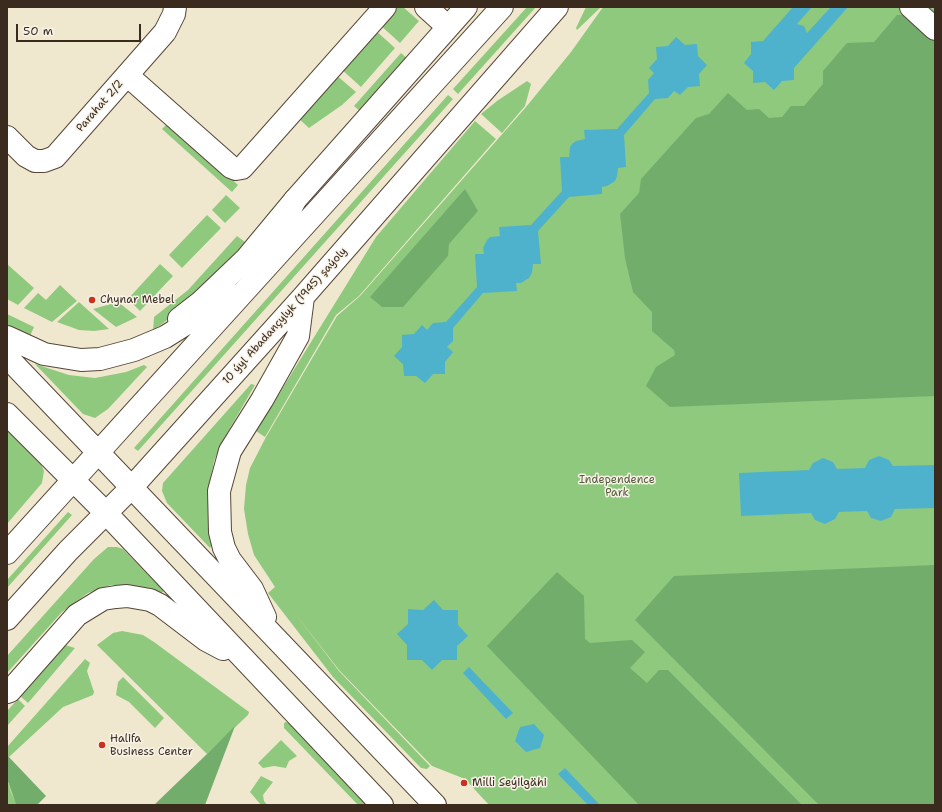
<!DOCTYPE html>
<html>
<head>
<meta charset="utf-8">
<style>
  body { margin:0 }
  #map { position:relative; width:942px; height:812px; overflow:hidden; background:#f0e8ce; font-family:"Shantell Sans",sans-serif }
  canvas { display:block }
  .frame { position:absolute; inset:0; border:8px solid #3b2a1e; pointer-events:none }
  .scale { position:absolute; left:16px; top:24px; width:125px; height:18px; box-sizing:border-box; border:2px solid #3b2a1e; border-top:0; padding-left:5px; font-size:12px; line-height:14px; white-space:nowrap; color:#3b2a1e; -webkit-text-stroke:3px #f7f3e8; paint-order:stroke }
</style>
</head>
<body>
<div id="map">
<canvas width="942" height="812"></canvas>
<div class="frame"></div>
<div class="scale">50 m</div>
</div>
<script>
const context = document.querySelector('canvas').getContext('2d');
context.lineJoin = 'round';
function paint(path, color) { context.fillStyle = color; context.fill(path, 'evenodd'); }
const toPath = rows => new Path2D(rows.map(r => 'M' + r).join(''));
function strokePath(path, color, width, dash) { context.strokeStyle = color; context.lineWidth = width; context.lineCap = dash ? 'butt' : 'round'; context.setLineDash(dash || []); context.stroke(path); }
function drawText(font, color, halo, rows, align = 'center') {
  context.font = font + ' "Shantell Sans",sans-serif'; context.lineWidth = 3; context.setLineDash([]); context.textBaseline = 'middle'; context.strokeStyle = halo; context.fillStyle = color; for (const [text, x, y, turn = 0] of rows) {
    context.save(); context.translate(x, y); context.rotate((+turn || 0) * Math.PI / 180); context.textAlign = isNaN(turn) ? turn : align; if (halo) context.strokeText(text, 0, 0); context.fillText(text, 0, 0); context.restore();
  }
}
paint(toPath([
  [395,7,403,7,419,21,400,43,379,24],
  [527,7,536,7,458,94,453,89],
  [586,7,601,7,577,30,576,28],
  [603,7,935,7,935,805,489,805,465,779,432,766,339,670,294,612,339,671,430,766,427,769,421,768,333,677,268,593,275,587,254,555,248,534,244,509,246,485,250,468,266,437,337,316,360,296,526,107,571,52],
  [375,30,395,48,361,87,340,68],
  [401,53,408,59,361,112,354,106],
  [335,74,356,92,342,105,309,128,297,117],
  [527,81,531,84,525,106,502,133,481,114,497,101],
  [448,95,453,99,138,451,134,448],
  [475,121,496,139,359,296,336,315,265,437,256,431,376,237],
  [169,122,238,185,232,192,162,129],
  [226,195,240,208,225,223,212,210],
  [207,215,221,228,182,268,169,255],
  [237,236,245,242,210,282,176,313,153,331,154,317,188,290],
  [7,264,34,288,18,305,7,299],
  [160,264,173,276,140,311,128,299],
  [60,285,77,301,52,322,24,308,38,293,46,300],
  [79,302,109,329,94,331,79,330,57,322],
  [118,302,137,317,116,327,93,309],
  [7,314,34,327,30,336,7,325],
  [35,364,69,375,95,378,126,372,144,365,147,367,108,409,95,418,83,414],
  [251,384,255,385,223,440,214,461,208,496,208,513,212,545,210,548,167,503,162,491,163,483],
  [7,428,41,464,44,471,42,483,7,524],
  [68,512,72,515,7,588,7,580],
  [108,547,117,547,123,549,164,591,161,593,125,585,111,585,88,593,62,612,7,673,7,656,94,559],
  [122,631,143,635,154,642,249,712,248,715,207,754,97,645,113,633],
  [65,645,75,648,28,703,20,696],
  [85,659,90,663,87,671,94,692,93,695,63,707,9,757,7,756,7,747],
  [123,677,164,718,155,728,129,702,116,695,118,682],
  [18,699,25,706,7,726,7,711],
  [286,722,289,723,368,805,358,805,284,728,284,723],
  [281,740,297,756,289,761,286,768,274,766,263,768,258,763],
  [261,776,273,782,263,795,264,801,267,805,261,805,250,792],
  [7,779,11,792,17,805,7,805]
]), '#8fc97d');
paint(toPath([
  [897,15,906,15,935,41,935,396,670,407,646,386,656,367,675,355,674,350,652,331,652,312,633,292,625,258,620,214,639,193,641,179,696,118,709,114,728,93,747,110,759,109,769,118,782,117,791,106,804,106,823,84,823,71,847,43,874,42],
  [465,189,478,211,449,244,448,256,403,307,382,307,370,297],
  [935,565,935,805,819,805,635,620,674,576],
  [557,572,584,596,585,639,590,643,632,640,645,652,630,668,647,683,659,670,668,670,802,805,639,805,487,646],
  [235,726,205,805,154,805,207,754],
  [7,755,46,796,37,805,16,804,7,779]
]), '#73ad6c');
paint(toPath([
  [793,7,812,7,797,24,804,26,807,33,831,7,848,7,794,68,794,80,782,81,774,90,765,82,753,83,753,71,744,63,751,54,751,42,763,41],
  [676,37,685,45,697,44,698,56,707,65,699,74,700,86,688,87,680,95,674,91,668,98,655,99,624,135,626,167,618,168,617,176,615,181,607,186,602,187,602,194,569,197,538,231,541,264,533,264,532,273,529,278,521,283,516,283,517,291,483,293,453,328,453,341,447,347,453,352,445,362,445,374,433,374,425,383,416,376,404,376,403,364,394,356,402,347,402,335,414,334,422,325,427,330,433,323,446,322,477,287,475,254,484,254,483,248,487,240,490,237,500,236,499,227,531,225,562,191,560,157,569,157,570,147,572,144,576,141,585,139,584,130,617,129,649,93,648,80,654,73,649,68,657,59,656,47,668,46],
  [879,456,889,460,893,466,935,465,935,508,895,509,891,517,881,521,871,518,867,511,839,512,835,519,825,524,815,520,811,513,741,516,739,473,809,470,813,463,823,458,833,462,837,469,865,468,869,460],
  [434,600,443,610,458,610,458,625,468,636,457,646,457,660,442,660,432,670,422,660,407,660,407,645,397,634,408,624,408,609,423,610],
  [469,667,513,713,506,719,463,673],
  [534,724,544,735,540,748,526,752,515,741,520,727],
  [565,768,600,805,588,805,558,774]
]), '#4eb2cd');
const minor = toPath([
  [426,7,448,27],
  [911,7,935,29],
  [127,75,231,167,236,169,242,168,385,7],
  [7,137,26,156,35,161,44,161,55,157,165,32,174,14,175,7],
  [179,319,201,302,246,259,295,200,466,7]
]);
const major = toPath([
  [267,257,295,200],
  [7,337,44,354,81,360,100,359,134,350,165,337,232,295],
  [7,357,435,805],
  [7,414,106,513,382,805],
  [7,553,502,7],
  [265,617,252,589,230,560,224,548,220,532,219,491,230,451,262,400,298,336,303,297],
  [7,619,68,551,132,487,303,297,557,7],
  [7,692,10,691,77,615,103,599,116,597,127,596,150,600,160,605,206,640,223,649]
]);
strokePath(minor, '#564638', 24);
strokePath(major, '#564638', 24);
strokePath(minor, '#fff', 22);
strokePath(major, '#fff', 22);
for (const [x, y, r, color] of [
  [92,300,4,"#c8321e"],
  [102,745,4,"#c8321e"],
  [464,783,4,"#c8321e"]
]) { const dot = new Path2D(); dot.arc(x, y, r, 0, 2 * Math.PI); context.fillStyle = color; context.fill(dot); strokePath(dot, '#f7f3e8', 1.5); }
drawText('11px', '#3b2a1e', '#f7f3e8', [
  ["Parahat 2/2",100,106,-49],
  ["10 ýyl Abadançylyk (1945) şaýoly",285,316,-48]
]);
drawText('11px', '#3b2a1e', '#f7f3e8', [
  ["Chynar Mebel",100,300],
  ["Halifa",110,739],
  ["Business Center",110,752],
  ["Milli Seýilgähi",472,783]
], 'left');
drawText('11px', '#545a3a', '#f7f3e8', [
  ["Independence",617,480],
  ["Park",617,493]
]);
</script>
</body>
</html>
